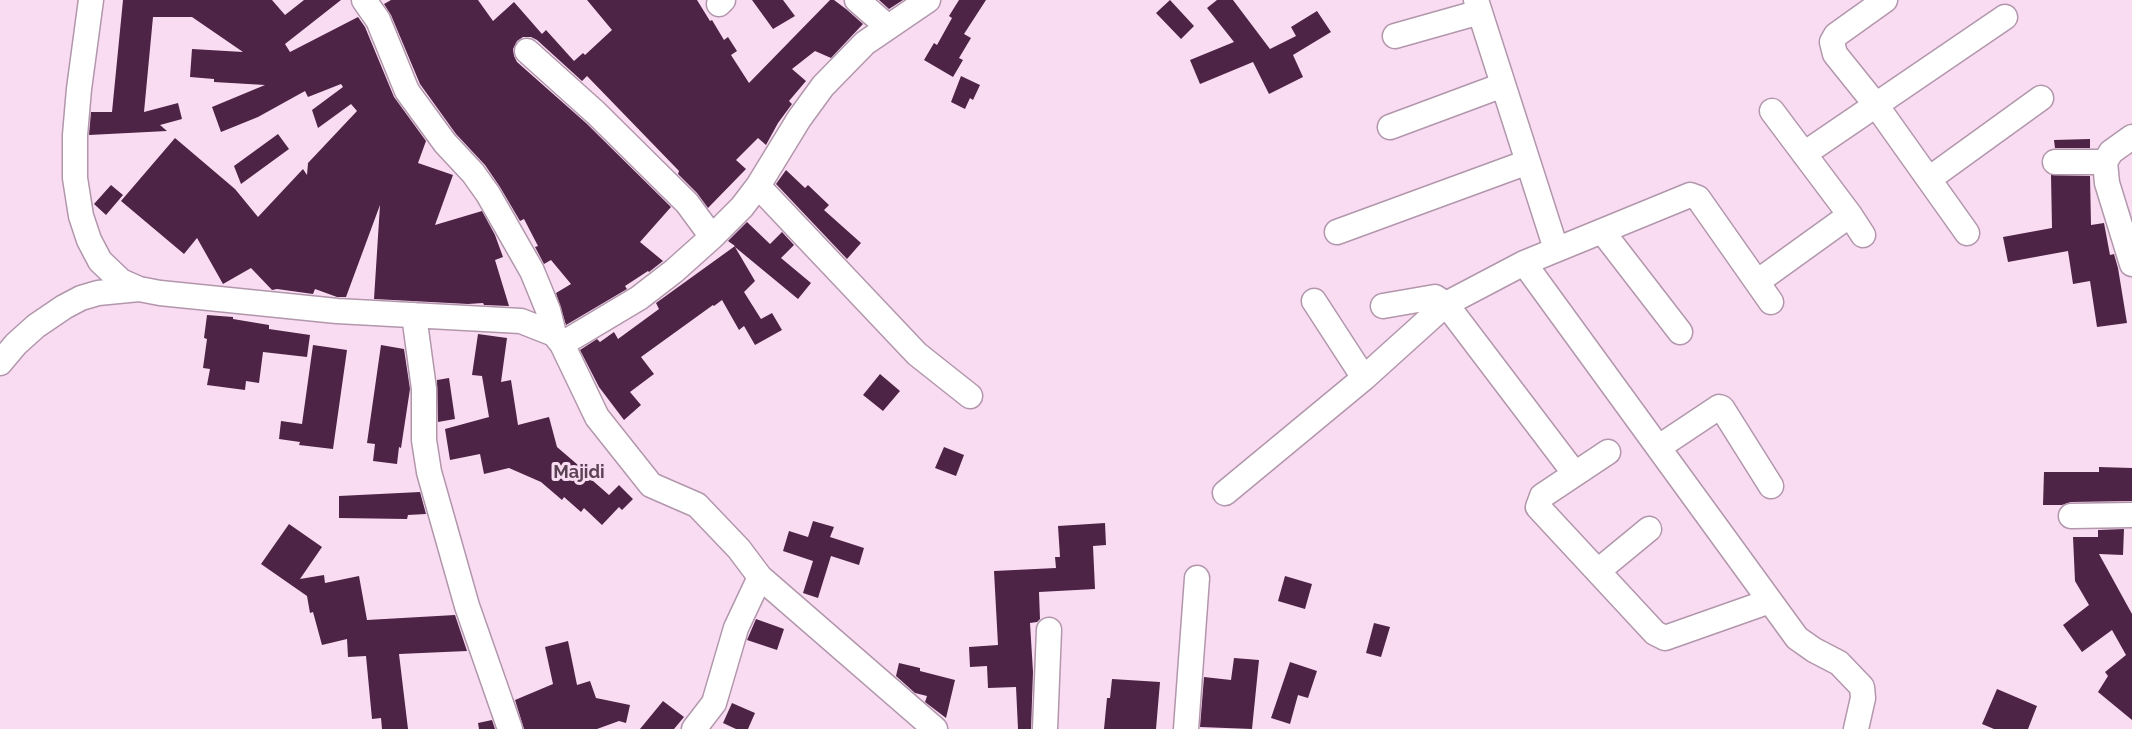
<!DOCTYPE html>
<html>
<head>
<meta charset="utf-8">
<style>
  body { margin:0 }
  canvas { display:block; background:#f9dcf2 }
</style>
</head>
<body>
<canvas width="2132" height="729"></canvas>
<script>
const context = document.querySelector('canvas').getContext('2d');
context.lineJoin = 'round';
function paint(path, color) { context.fillStyle = color; context.fill(path, 'evenodd'); }
const toPath = rows => new Path2D(rows.map(r => 'M' + r).join(''));
function strokePath(path, color, width, dash) { context.strokeStyle = color; context.lineWidth = width; context.lineCap = dash ? 'butt' : 'round'; context.setLineDash(dash || []); context.stroke(path); }
function drawText(font, color, halo, rows, align = 'center') {
  context.font = font + ' Raleway,sans-serif'; context.lineWidth = 6; context.setLineDash([]); context.textBaseline = 'middle'; context.strokeStyle = halo; context.fillStyle = color; for (const [text, x, y, turn = 0] of rows) {
    context.save(); context.translate(x, y); context.rotate((+turn || 0) * Math.PI / 180); context.textAlign = isNaN(turn) ? turn : align; if (halo) context.strokeText(text, 0, 0); context.fillText(text, 0, 0); context.restore();
  }
}
paint(toPath([
  [123,0,272,0,285,15,304,0,341,0,285,44,290,52,358,17,365,27,394,97,426,141,418,163,453,175,435,225,482,211,495,235,503,257,495,260,509,306,484,305,483,303,468,304,374,299,380,205,346,297,337,297,315,289,313,294,277,289,272,290,251,268,223,284,197,238,184,254,121,201,175,138,235,189,258,217,303,169,307,175,308,163,357,111,351,104,318,128,312,110,343,87,341,84,308,97,305,91,258,117,221,132,212,107,265,85,214,82,214,79,190,77,192,49,243,52,192,17,153,17,144,112,178,103,182,119,160,125,167,131,89,135,91,112,112,112],
  [391,0,478,0,493,21,514,2,542,34,546,30,574,61,583,53,585,55,612,30,587,0,697,0,710,21,712,20,724,40,728,37,737,51,731,55,749,83,830,0,834,0,846,9,863,24,831,58,815,51,792,69,806,81,789,101,792,104,778,123,766,145,758,138,736,160,746,169,708,208,697,193,678,174,679,171,587,76,582,81,537,40,531,37,523,37,517,41,513,49,514,56,517,62,586,123,671,207,640,242,663,261,649,272,648,271,625,286,627,289,566,325,556,293,571,284,551,260,544,264,535,247,538,246,524,219,520,221,500,187,485,165,456,134,420,84,391,15,384,4],
  [752,0,783,0,795,16,773,29],
  [879,0,903,0,889,9],
  [959,0,986,0,964,34,971,38,959,58,963,60,953,77,924,60,934,43,937,45,952,18,949,16],
  [1170,0,1194,26,1181,39,1156,13],
  [1217,0,1233,0,1270,49,1296,36,1291,27,1317,11,1331,32,1293,55,1303,77,1269,94,1253,62,1200,84,1190,60,1234,42,1207,8],
  [961,76,980,85,973,100,970,98,965,109,951,102],
  [278,134,289,149,241,184,234,166],
  [2090,139,2090,148,2055,148,2054,140],
  [786,170,805,188,808,185,829,205,824,210,861,243,847,259,776,184],
  [2051,175,2090,176,2091,225,2104,223,2110,255,2114,254,2118,268,2127,323,2097,327,2090,281,2073,284,2068,251,2008,262,2003,237,2052,228],
  [111,185,123,195,106,215,94,204],
  [747,222,770,244,782,232,794,245,781,258,811,283,798,299,735,247,755,281,744,292,761,319,772,313,782,330,755,345,744,326,739,330,722,300,714,306,713,305,641,357,654,374,630,392,641,405,624,420,599,387,580,350,597,339,600,342,614,332,618,339,659,309,656,303,735,246,728,241],
  [207,315,233,317,233,319,269,325,269,329,310,335,307,357,263,352,259,383,246,381,245,390,207,385,210,369,203,368,207,339,204,338],
  [478,334,507,338,501,382,511,380,518,425,549,417,557,447,585,471,584,473,609,495,619,485,633,499,622,510,619,507,602,525,584,508,581,512,564,497,562,500,541,482,509,468,484,474,480,454,450,460,445,429,489,417,482,376,472,375],
  [313,345,347,350,333,449,299,445,300,442,279,439,281,421,302,424],
  [381,345,404,349,410,389,401,448,399,447,397,464,373,461,375,444,367,443],
  [880,374,900,391,883,411,863,395],
  [449,378,455,419,438,422,437,380],
  [944,447,964,455,956,476,935,468],
  [2099,467,2132,468,2132,501,2071,502,2062,505,2043,505,2044,472,2099,472],
  [420,492,426,514,408,515,407,519,339,518,339,496],
  [813,521,834,527,830,537,864,548,859,565,831,556,818,598,803,593,813,561,783,551,789,531,808,537],
  [1105,523,1106,545,1093,546,1095,589,1039,592,1040,619,1037,622,1030,623,1033,672,1031,729,1018,729,1016,687,988,688,987,666,970,667,969,647,998,645,994,571,1056,568,1055,557,1060,557,1058,526],
  [289,524,322,547,300,579,324,575,325,583,359,576,367,620,455,615,467,651,399,654,408,729,382,729,381,718,372,719,366,656,348,657,347,639,322,645,313,612,310,613,307,596,261,564],
  [2124,529,2123,555,2099,554,2132,614,2132,720,2098,692,2108,676,2105,672,2126,655,2112,630,2082,652,2063,625,2089,605,2075,581,2073,537,2098,537,2098,530],
  [1285,576,1312,584,1305,609,1278,601],
  [756,619,784,629,777,650,747,640],
  [1374,623,1390,627,1381,657,1366,653],
  [568,641,577,685,590,681,596,698,630,705,626,723,619,721,597,729,524,729,515,700,553,684,545,647],
  [1234,658,1259,660,1252,729,1200,727,1204,677,1231,680],
  [1290,662,1317,671,1308,698,1298,695,1290,724,1271,718],
  [899,663,920,668,920,671,955,680,946,718,925,702,927,696,915,693,896,676],
  [1112,679,1160,682,1156,729,1104,729,1107,698,1110,698],
  [1997,689,2037,706,2028,729,1994,729,1982,724],
  [663,701,684,717,674,729,640,729],
  [732,703,755,713,748,729,736,729,723,723],
  [492,720,495,729,479,729,478,723]
]), '#4e2446');
const minor = toPath([
  [91,0,79,89,75,135,75,178,81,216,89,240,100,261,121,281,139,289,160,293,337,311,521,321,554,334,562,344,597,417,651,485,697,505,739,549,760,577,935,729],
  [364,0,378,20,407,91,445,143,473,173,488,194,532,271,548,310,554,334],
  [857,0,888,27],
  [1476,0,1556,249],
  [1885,0,1836,35,1832,42,1835,54,1876,105,1967,233],
  [719,4,723,0],
  [1395,36,1480,12],
  [527,51,596,113,687,203,712,237],
  [1390,127,1503,85],
  [2132,137,2111,152,2105,162,2107,183,2132,264],
  [1804,154,2005,17],
  [2055,162,2105,162],
  [1929,179,2041,98],
  [758,186,917,354,970,396],
  [1850,215,1863,235],
  [1602,231,1680,332],
  [1337,232,1528,162],
  [1524,263,1690,195,1698,198,1771,302],
  [1757,282,1850,215,1772,111],
  [1314,301,1364,378],
  [1383,306,1435,297,1446,304,1524,263,1797,638,1814,650,1839,663,1862,687,1863,698,1856,729],
  [414,315,424,389,424,440,429,472,467,606,510,729],
  [562,344,639,298,674,271,712,237,742,207,758,186,799,119,823,86,865,43,928,0],
  [0,363,16,344,36,326,64,307,81,298,98,293,139,289],
  [1659,447,1719,407,1722,408,1771,486],
  [1608,452,1542,496,1538,507,1655,633,1665,638,1770,601],
  [1225,493,1364,378,1446,304,1575,474],
  [2071,516,2132,515],
  [1598,571,1649,529],
  [694,729,714,703,736,628,760,577],
  [1045,729,1049,630],
  [1186,729,1197,578]
]);
strokePath(minor, '#b297ac', 27);
strokePath(minor, '#fff', 24);
drawText('bold 18px', '#5b4355', '#f9dcf2', [
  ["Majidi",579,473]
]);
</script>
</body>
</html>
